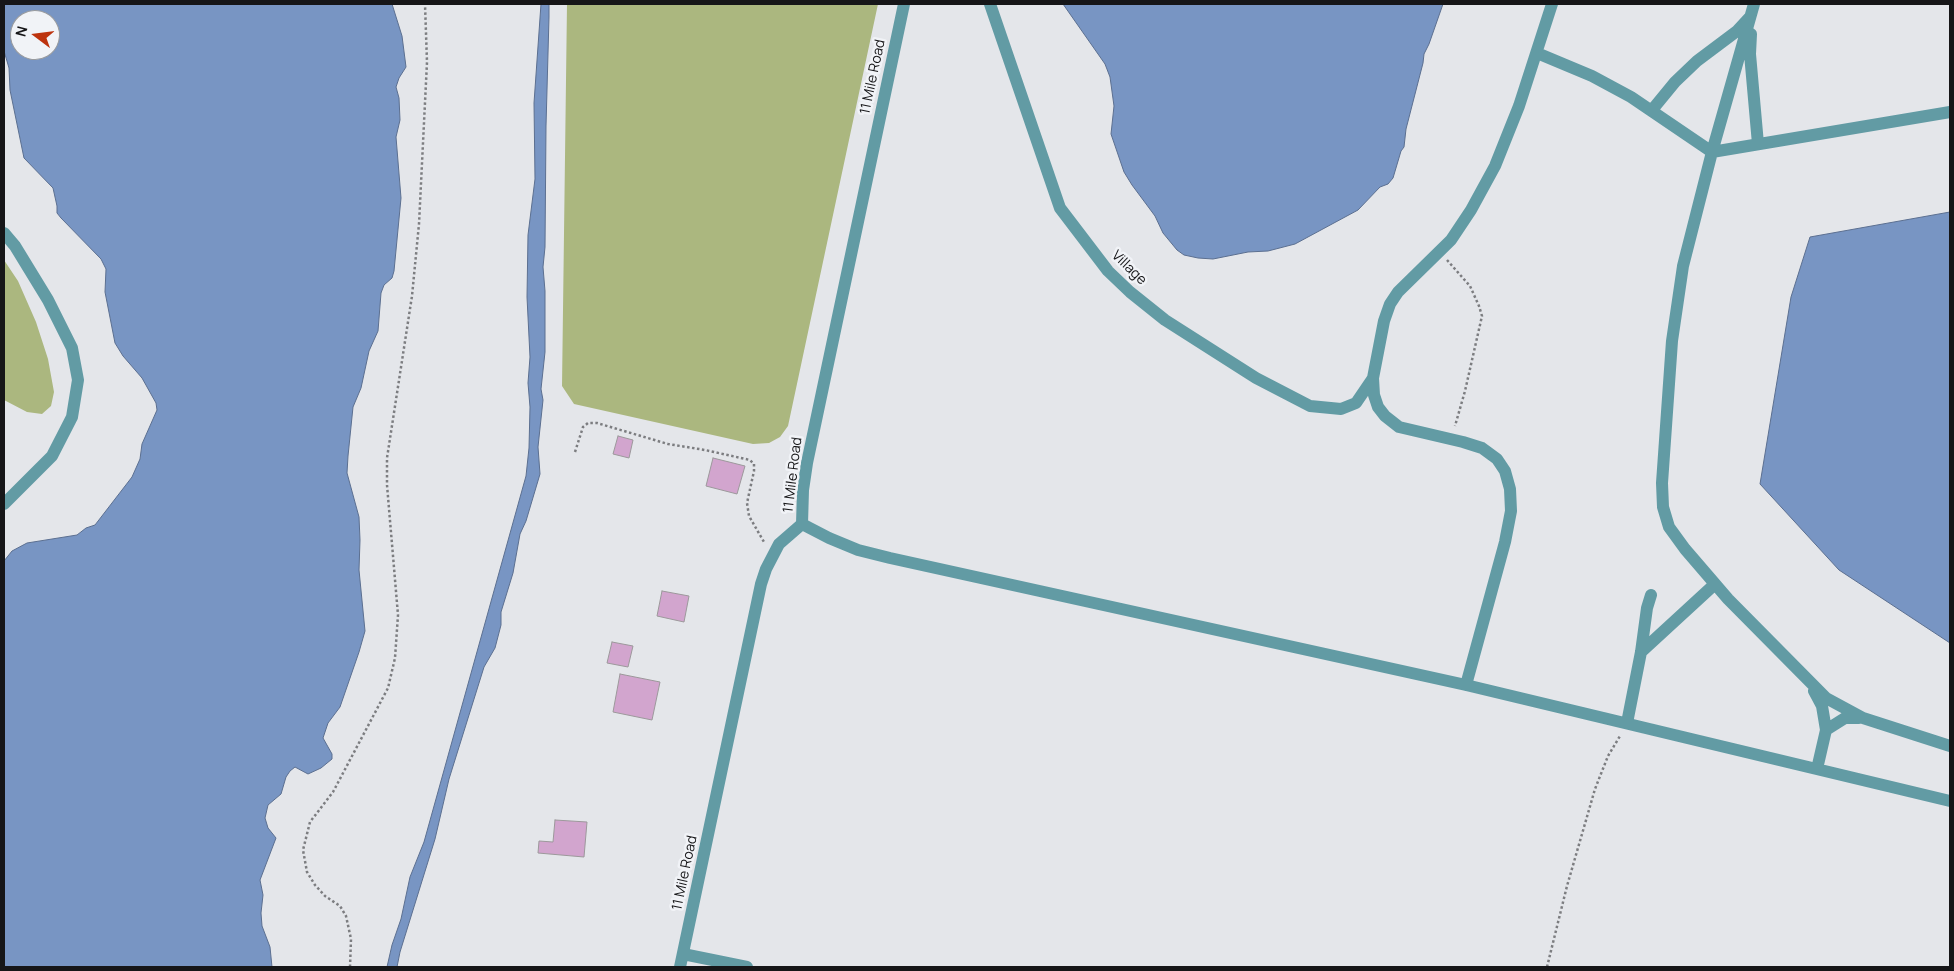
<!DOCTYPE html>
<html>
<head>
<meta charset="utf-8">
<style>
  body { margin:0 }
  #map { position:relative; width:1954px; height:971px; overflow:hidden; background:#e4e6ea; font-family:Manrope,sans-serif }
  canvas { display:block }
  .frame { position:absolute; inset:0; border:5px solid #161618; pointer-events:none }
  .north { position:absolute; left:10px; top:10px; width:50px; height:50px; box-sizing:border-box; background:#f1f3f7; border:1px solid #999b9e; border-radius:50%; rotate:285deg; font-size:14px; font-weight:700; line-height:20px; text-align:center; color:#161618 }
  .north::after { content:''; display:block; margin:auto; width:18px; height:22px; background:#bd330e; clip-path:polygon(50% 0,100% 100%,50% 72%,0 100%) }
</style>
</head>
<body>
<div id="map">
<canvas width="1954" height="971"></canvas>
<div class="frame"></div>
<div class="north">N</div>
</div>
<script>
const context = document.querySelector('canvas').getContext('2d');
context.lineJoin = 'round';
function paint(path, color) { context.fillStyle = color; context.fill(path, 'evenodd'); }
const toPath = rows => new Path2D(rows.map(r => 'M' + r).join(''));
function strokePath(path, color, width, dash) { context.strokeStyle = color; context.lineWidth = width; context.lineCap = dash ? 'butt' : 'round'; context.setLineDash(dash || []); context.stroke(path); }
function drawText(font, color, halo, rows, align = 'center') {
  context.font = font + ' Manrope,sans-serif'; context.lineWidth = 5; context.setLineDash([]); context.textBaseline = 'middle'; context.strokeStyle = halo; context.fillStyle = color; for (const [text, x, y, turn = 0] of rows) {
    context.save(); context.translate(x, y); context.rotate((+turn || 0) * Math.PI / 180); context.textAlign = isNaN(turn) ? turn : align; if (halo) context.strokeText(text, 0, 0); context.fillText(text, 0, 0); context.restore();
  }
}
paint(toPath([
  [567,4,878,4,788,426,780,437,769,443,753,444,574,404,562,386],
  [4,260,18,281,36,322,48,359,54,392,51,406,42,414,27,412,4,400]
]), '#abb77f');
const water = toPath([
  [4,4,392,4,402,36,406,67,399,78,396,87,399,98,400,120,396,137,401,198,394,271,392,278,384,285,381,293,378,331,369,351,361,388,353,407,348,456,347,473,359,517,360,540,359,570,365,631,359,652,340,707,328,723,323,738,332,754,332,759,321,768,308,774,295,767,290,771,286,777,281,794,268,805,265,818,268,828,276,838,260,880,263,895,261,913,262,926,270,947,272,967,4,967,4,561,12,551,27,543,77,535,86,528,95,525,132,477,140,459,142,444,157,410,156,403,142,378,123,356,115,343,105,292,106,269,101,259,61,218,57,213,57,206,53,188,24,158,10,90,9,68,4,51,4,4],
  [20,20,50,20,50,50,20,50,20,20],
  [541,4,549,4,549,17,546,126,545,247,543,267,545,291,545,352,541,389,543,400,538,447,540,474,526,521,520,534,513,573,501,612,501,625,495,648,484,667,449,779,435,839,400,952,397,967,387,967,392,945,401,919,410,877,424,842,526,476,529,448,530,407,528,383,530,357,527,297,528,235,535,179,534,103,541,4],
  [1063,4,1443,4,1429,44,1424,54,1423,63,1406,129,1404,147,1401,151,1393,178,1388,184,1380,187,1358,210,1295,244,1268,251,1248,252,1213,259,1198,258,1184,255,1177,250,1163,233,1155,216,1132,185,1124,172,1111,134,1114,106,1110,77,1105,64,1063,4],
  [1950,212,1950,643,1839,570,1760,484,1791,297,1810,237,1950,212]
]);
paint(water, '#7895c3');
strokePath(water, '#5b6f90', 1);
const building = toPath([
  [618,436,633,440,629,458,613,454,618,436],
  [713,458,745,466,737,494,706,486,713,458],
  [662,591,689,596,684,622,657,616,662,591],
  [612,642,633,646,628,667,607,663,612,642],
  [620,674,660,682,652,720,613,712,620,674],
  [555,820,587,822,584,857,538,853,539,841,553,842,555,820]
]);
paint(building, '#d2a5ce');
strokePath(building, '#9c989b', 1);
strokePath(toPath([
  [1447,260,1470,286,1479,306,1482,316,1465,391,1455,426],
  [575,452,583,427,588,423,597,423,668,444,705,450,750,460,754,464,754,471,747,503,749,516,764,542],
  [350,967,351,939,346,916,340,906,325,896,315,885,307,872,303,850,310,822,333,792,388,688,395,658,398,615,387,485,387,458,412,296,419,224,427,62,425,4],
  [1547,967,1567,886,1595,789,1608,756,1620,736]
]), '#7c7d80', 2.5, [2.5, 2.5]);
strokePath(toPath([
  [990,4,1060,208,1108,271,1130,292,1165,320,1256,378,1310,406,1341,409,1356,403,1373,378],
  [1751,34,1750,54,1758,144],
  [1537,53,1592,76,1631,97,1712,152,1754,4],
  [1652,110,1675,82,1697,61,1737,31,1749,18],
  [1950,112,1712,152,1683,266,1672,341,1662,483,1663,507,1669,527,1685,549,1728,599,1826,698,1863,718,1950,746],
  [4,233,15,246,48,300,72,348,78,380,72,417,52,456,4,504],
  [802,524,829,538,858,550,890,558,1466,685,1950,801],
  [1641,652,1715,584],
  [1466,685,1505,542,1511,511,1510,489,1505,471,1497,459,1482,448,1463,442,1399,427,1385,416,1378,407,1374,395,1373,378,1384,321,1390,304,1398,292,1451,240,1471,210,1495,166,1519,106,1552,4],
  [1814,691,1822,706,1826,730],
  [1627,723,1641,652,1647,608,1651,595],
  [1817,769,1826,730,1845,718,1859,718],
  [683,954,747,967],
  [680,967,761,584,766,569,779,544,802,524,803,490,807,463,904,4]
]), '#629ba4', 12);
drawText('14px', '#161618', '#f1f3f7', [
  ["11 Mile Road",873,77,-78],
  ["Village",1129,268,44],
  ["11 Mile Road",793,475,-83],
  ["11 Mile Road",685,873,-78]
]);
</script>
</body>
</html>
